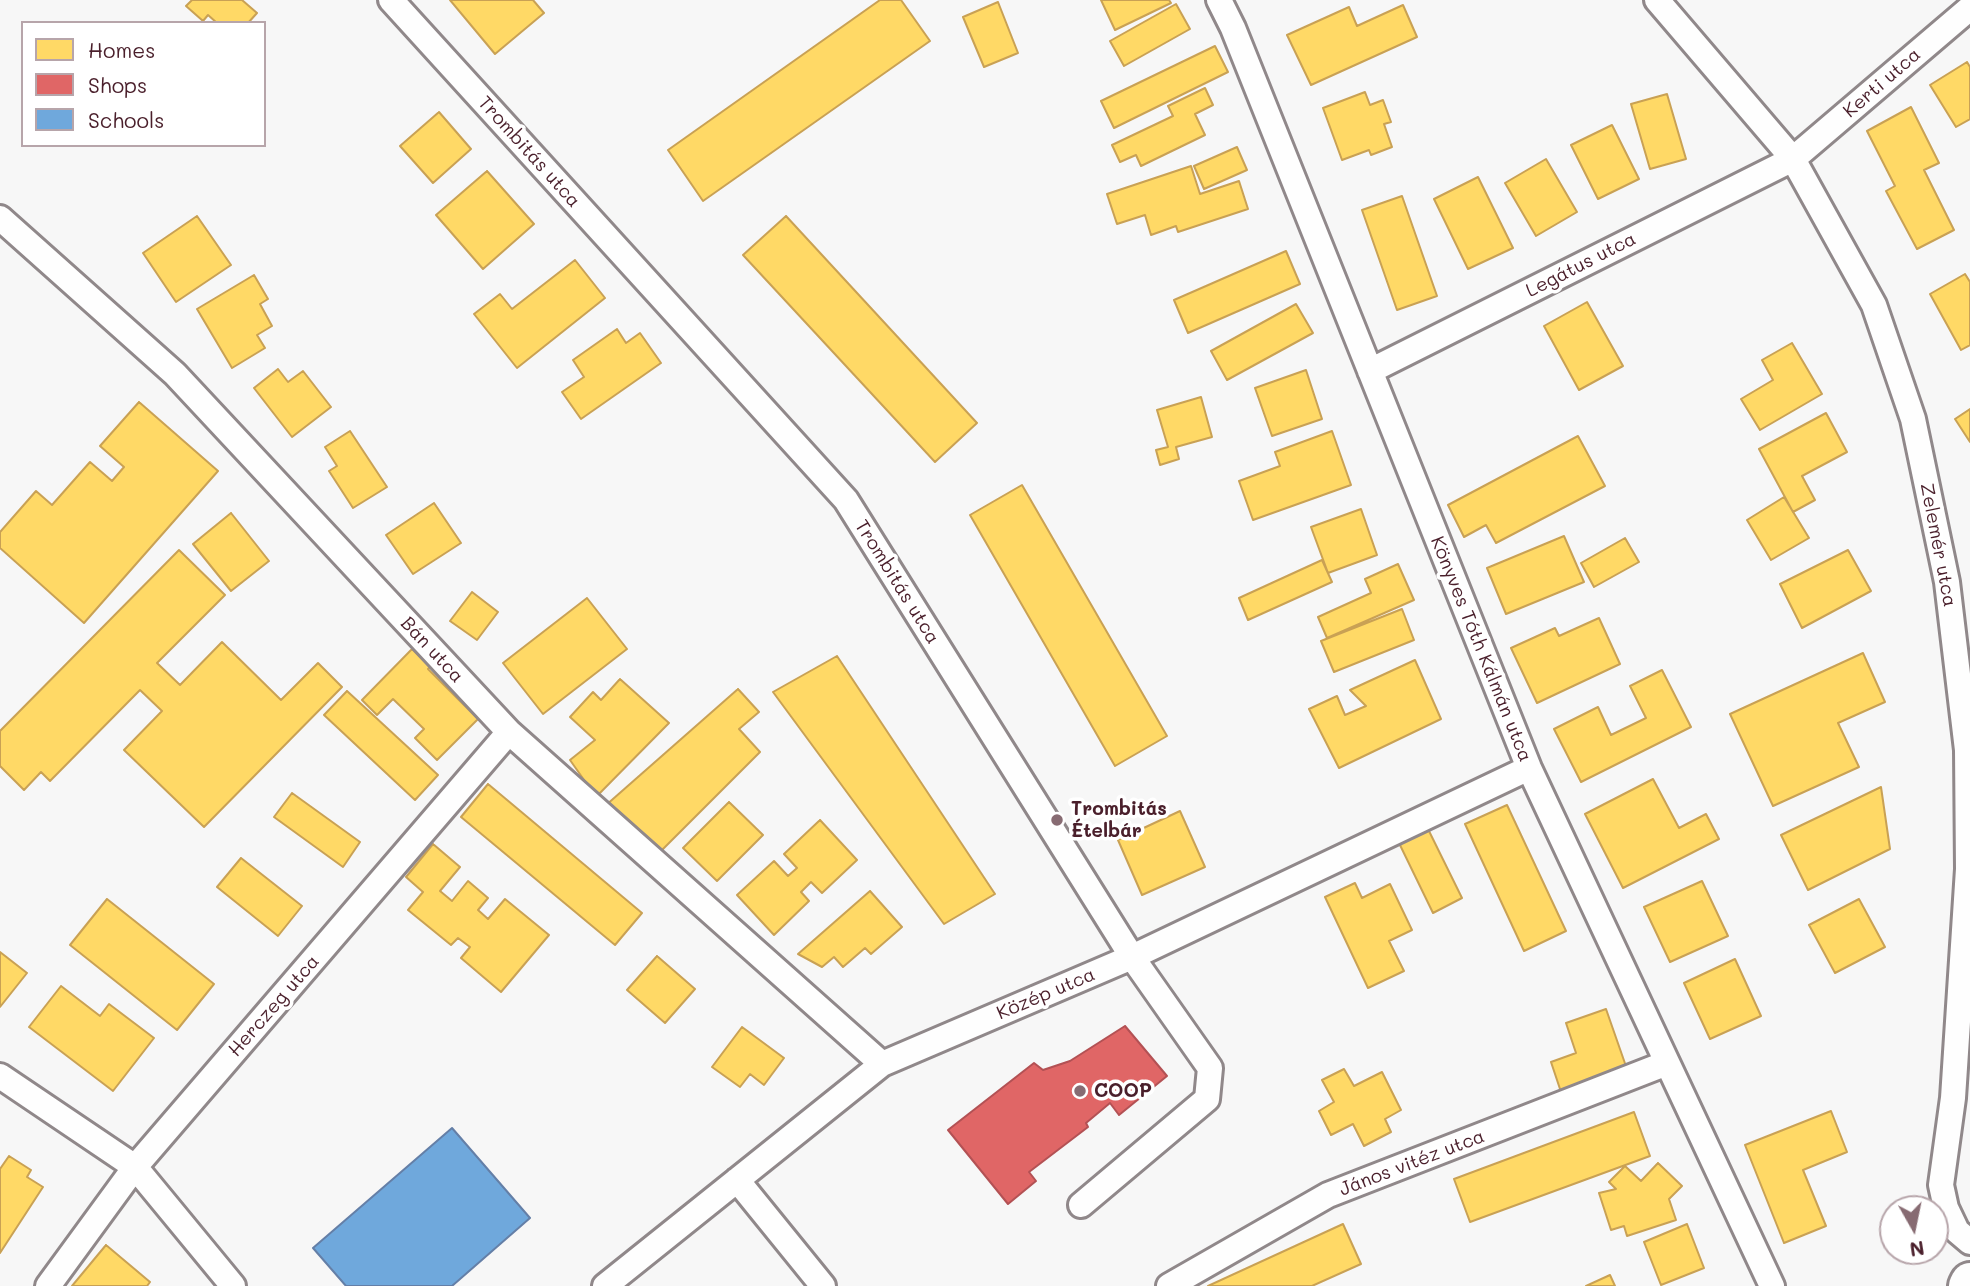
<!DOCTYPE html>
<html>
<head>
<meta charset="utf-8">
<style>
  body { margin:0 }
  #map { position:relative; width:1970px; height:1286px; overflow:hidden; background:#f7f7f7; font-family:Mali,sans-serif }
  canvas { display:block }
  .legend { position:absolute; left:21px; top:21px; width:245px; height:126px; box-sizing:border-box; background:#fff; border:2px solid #b7a5aa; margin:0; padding:9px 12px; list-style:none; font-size:21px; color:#4a1f2b }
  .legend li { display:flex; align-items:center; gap:14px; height:35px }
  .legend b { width:35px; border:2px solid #b7a5aa }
  .north { position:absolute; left:1879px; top:1195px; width:70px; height:70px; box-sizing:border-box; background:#fff; border:2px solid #b7a5aa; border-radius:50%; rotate:171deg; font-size:19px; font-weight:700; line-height:28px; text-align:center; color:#4a1f2b }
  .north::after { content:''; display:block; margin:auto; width:24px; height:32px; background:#876b72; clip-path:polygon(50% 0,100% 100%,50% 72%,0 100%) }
</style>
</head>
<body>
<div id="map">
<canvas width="1970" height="1286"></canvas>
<ul class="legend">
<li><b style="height:19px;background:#ffd966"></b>Homes</li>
<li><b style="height:19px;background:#e06666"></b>Shops</li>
<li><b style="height:19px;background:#6fa8dc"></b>Schools</li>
</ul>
<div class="north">N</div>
</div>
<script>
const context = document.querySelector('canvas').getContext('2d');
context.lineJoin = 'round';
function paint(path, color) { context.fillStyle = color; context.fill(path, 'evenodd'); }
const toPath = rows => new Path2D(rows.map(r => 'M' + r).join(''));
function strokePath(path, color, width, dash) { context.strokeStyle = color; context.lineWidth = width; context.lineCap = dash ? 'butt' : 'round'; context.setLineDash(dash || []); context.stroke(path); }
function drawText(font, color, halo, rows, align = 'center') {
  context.font = font + ' Mali,sans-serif'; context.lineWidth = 7; context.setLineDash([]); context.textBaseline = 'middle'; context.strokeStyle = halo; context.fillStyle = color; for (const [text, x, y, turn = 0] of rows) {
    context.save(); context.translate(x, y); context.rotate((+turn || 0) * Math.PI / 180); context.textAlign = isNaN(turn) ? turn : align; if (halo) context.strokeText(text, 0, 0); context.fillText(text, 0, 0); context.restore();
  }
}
const homes = toPath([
  [192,0,242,0,257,13,248,23,217,23,208,15,203,21,186,6,192,0],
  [450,0,533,0,544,13,495,54,450,0],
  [880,0,901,0,930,41,703,201,668,150,880,0],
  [1101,0,1169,0,1171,3,1115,30,1101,0],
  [998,2,1018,53,984,67,963,17,998,2],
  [1176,4,1190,29,1124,66,1110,41,1176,4],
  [1403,5,1417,37,1311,85,1287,35,1349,7,1357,26,1403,5],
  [1215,46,1228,72,1114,128,1101,101,1215,46],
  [1967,62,1970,67,1970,119,1956,127,1930,85,1967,62],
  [1205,88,1213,105,1195,114,1205,135,1141,166,1136,155,1120,162,1112,145,1173,116,1168,106,1205,88],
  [1365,92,1370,105,1383,100,1391,122,1384,124,1392,147,1371,155,1369,150,1342,160,1323,108,1365,92],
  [1667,94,1686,159,1650,169,1631,104,1667,94],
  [1911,107,1939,163,1924,170,1954,230,1917,249,1886,191,1895,186,1867,131,1911,107],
  [439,112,471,149,433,183,400,146,439,112],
  [1612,125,1639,179,1598,199,1571,145,1612,125],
  [1237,147,1247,170,1204,189,1194,166,1237,147],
  [1546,159,1577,212,1536,236,1505,183,1546,159],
  [1191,166,1200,194,1239,181,1248,209,1178,232,1176,226,1151,235,1145,215,1117,224,1107,194,1191,166],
  [487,171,534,224,483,269,436,215,487,171],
  [1478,177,1513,248,1468,269,1434,199,1478,177],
  [1402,196,1437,296,1397,310,1362,210,1402,196],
  [197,216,231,265,176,302,143,253,197,216],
  [786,216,977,423,935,462,743,255,786,216],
  [1286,251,1300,284,1188,333,1174,300,1286,251],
  [575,260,605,298,517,368,474,314,500,294,512,309,575,260],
  [1965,274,1970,282,1970,345,1961,350,1930,294,1965,274],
  [254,275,268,299,260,304,272,326,257,335,265,348,232,368,197,309,254,275],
  [1587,302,1623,366,1579,390,1544,326,1587,302],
  [1296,304,1313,333,1227,380,1211,351,1296,304],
  [617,329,626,343,640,333,661,363,581,419,562,392,584,377,573,360,617,329],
  [1792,343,1822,394,1760,430,1741,399,1773,380,1762,360,1792,343],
  [278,369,288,382,303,371,331,407,292,437,254,388,278,369],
  [1306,370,1322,419,1272,436,1255,388,1306,370],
  [1201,397,1212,437,1176,447,1179,459,1160,465,1156,450,1168,447,1157,410,1201,397],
  [139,402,218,471,84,623,0,548,0,532,36,491,52,505,90,462,112,481,124,467,100,446,139,402],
  [1970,409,1970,442,1955,419,1970,409],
  [1826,413,1847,452,1802,476,1815,500,1793,512,1759,449,1826,413],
  [350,431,387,487,353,508,329,471,337,466,325,447,350,431],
  [1332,431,1351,485,1253,520,1239,481,1280,466,1275,452,1332,431],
  [1578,436,1605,486,1496,543,1486,525,1464,537,1448,505,1578,436],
  [1022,485,1167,736,1115,766,970,515,1022,485],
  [1784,497,1809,538,1771,560,1747,520,1784,497],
  [434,503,461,543,413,574,386,535,434,503],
  [1361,509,1377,555,1328,573,1311,527,1361,509],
  [231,513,269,561,231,591,193,544,231,513],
  [1564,536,1584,582,1506,614,1487,568,1564,536],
  [1625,538,1639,562,1594,587,1581,563,1625,538],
  [179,550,225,595,157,663,180,685,222,642,281,700,318,663,342,687,204,827,124,750,162,711,140,690,50,781,41,772,24,790,0,766,0,731,179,550],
  [1848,550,1871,591,1802,628,1780,584,1848,550],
  [1322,560,1332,582,1248,620,1239,598,1322,560],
  [1398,564,1414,600,1327,638,1318,617,1371,593,1365,579,1398,564],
  [472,592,498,612,477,640,450,621,472,592],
  [587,598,627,649,543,714,503,663,587,598],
  [1402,609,1414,640,1334,672,1321,641,1402,609],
  [1599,618,1620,664,1537,703,1511,648,1555,628,1559,636,1599,618],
  [412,649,430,667,428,669,478,719,437,760,415,738,424,729,393,699,377,715,362,700,412,649],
  [1863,653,1885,702,1838,723,1859,767,1773,806,1730,714,1863,653],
  [837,656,995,894,944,924,773,692,837,656],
  [1415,660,1441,719,1339,768,1309,709,1337,696,1345,715,1366,706,1350,690,1415,660],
  [1662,670,1691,727,1581,782,1554,729,1598,707,1611,735,1646,718,1630,686,1662,670],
  [620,679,669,723,596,797,570,760,595,740,570,717,593,692,601,700,620,679],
  [738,689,759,712,739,729,760,752,659,853,605,806,738,689],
  [347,691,438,775,415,800,324,715,347,691],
  [1653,779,1679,828,1706,814,1719,839,1623,888,1585,814,1653,779],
  [488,784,642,913,615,945,461,817,488,784],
  [1881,787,1890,849,1808,890,1781,835,1881,787],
  [292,793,360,842,343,867,274,817,292,793],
  [729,802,763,835,717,881,683,848,729,802],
  [1507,805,1566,931,1524,951,1465,824,1507,805],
  [1180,811,1205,867,1142,895,1118,840,1180,811],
  [820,820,857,860,822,893,811,882,801,892,809,901,774,935,737,895,774,861,788,876,797,868,784,854,820,820],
  [1428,829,1462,898,1433,913,1399,843,1428,829],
  [433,844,460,867,440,891,452,901,468,881,488,898,478,910,488,919,505,899,549,935,501,992,461,958,470,947,458,938,451,945,408,910,423,892,406,877,433,844],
  [241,858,302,906,278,936,217,887,241,858],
  [1702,881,1728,936,1670,962,1644,907,1702,881],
  [1355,883,1362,898,1390,884,1412,930,1389,941,1404,971,1368,988,1325,897,1355,883],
  [870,891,902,927,871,954,865,948,843,967,834,957,822,967,798,954,870,891],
  [107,899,214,984,177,1030,70,945,107,899],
  [1859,899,1885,947,1835,973,1809,925,1859,899],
  [0,952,27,973,0,1007,0,952],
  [657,956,695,989,665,1023,627,990,657,956],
  [1735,959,1761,1016,1710,1039,1684,983,1735,959],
  [61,986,100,1016,109,1004,154,1038,113,1091,29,1027,61,986],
  [1606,1009,1628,1072,1562,1095,1551,1062,1576,1053,1566,1023,1606,1009],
  [742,1027,784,1058,764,1085,750,1074,740,1087,712,1067,742,1027],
  [1344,1069,1354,1086,1382,1072,1401,1110,1385,1119,1391,1132,1364,1146,1353,1124,1331,1135,1319,1111,1334,1102,1322,1080,1344,1069],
  [1831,1111,1847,1152,1803,1170,1826,1226,1784,1243,1745,1145,1831,1111],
  [1634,1112,1650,1156,1470,1222,1454,1179,1634,1112],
  [9,1156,31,1170,27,1177,43,1187,0,1253,0,1169,9,1156],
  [1658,1163,1682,1186,1669,1199,1676,1220,1627,1236,1624,1226,1611,1230,1599,1193,1616,1189,1609,1182,1625,1166,1641,1181,1658,1163],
  [1343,1224,1361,1264,1312,1286,1208,1286,1343,1224],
  [1687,1224,1704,1268,1661,1285,1644,1242,1687,1224],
  [106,1245,150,1282,147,1286,72,1286,106,1245],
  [1610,1275,1615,1286,1586,1286,1610,1275]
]);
paint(homes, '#ffd966');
strokePath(homes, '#c9a154', 2);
const shops = toPath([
  [1125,1026,1167,1076,1119,1115,1110,1103,1086,1123,1088,1127,1029,1172,1036,1181,1008,1204,948,1130,1034,1063,1043,1070,1070,1061,1125,1026]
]);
paint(shops, '#e06666');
strokePath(shops, '#b35154', 2);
const schools = toPath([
  [452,1128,530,1218,452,1286,346,1286,313,1248,452,1128]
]);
paint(schools, '#6fa8dc');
strokePath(schools, '#647fa7', 2);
const minor = toPath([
  [391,0,846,500,1132,957,1210,1068,1207,1099,1081,1205],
  [1219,0,1233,28,1529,768,1772,1286],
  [1657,0,1793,159,1874,305,1913,419,1947,582,1967,750,1968,869,1953,1098,1941,1185,1946,1208,1957,1231,1970,1242],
  [0,218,175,374,509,732,882,1064],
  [1370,371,1793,159,1970,8],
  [0,1076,135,1167,233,1286],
  [737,1180,823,1286],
  [48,1286,135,1167,509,732],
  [605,1286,882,1064,1132,957,1529,768],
  [1169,1286,1328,1195,1667,1063]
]);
const primary = toPath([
  [1968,1286,1970,1282]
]);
strokePath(minor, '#90888a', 30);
strokePath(primary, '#90888a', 44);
strokePath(minor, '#fefefe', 24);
strokePath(primary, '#fefefe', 38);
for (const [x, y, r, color] of [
  [1057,820,7,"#876b72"],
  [1080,1091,7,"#876b72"]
]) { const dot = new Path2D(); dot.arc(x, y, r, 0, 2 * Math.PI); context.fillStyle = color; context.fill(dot); strokePath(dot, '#fff', 2.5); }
drawText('19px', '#4a1f2b', '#fff', [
  ["Kerti utca",1882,83,-41],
  ["Trombitás utca",529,152,48],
  ["Legátus utca",1581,265,-27],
  ["Zelemér utca",1938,545,79],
  ["Trombitás utca",897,582,58],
  ["Könyves Tóth Kálmán utca",1481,649,68],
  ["Bán utca",432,650,47],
  ["Közép utca",1046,994,-23],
  ["Herczeg utca",274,1006,-49],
  ["János vitéz utca",1412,1163,-21]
]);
drawText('bold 19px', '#4a1f2b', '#fff', [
  ["Trombitás",1071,809],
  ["Ételbár",1071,831],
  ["COOP",1094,1091]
], 'left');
</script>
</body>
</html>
